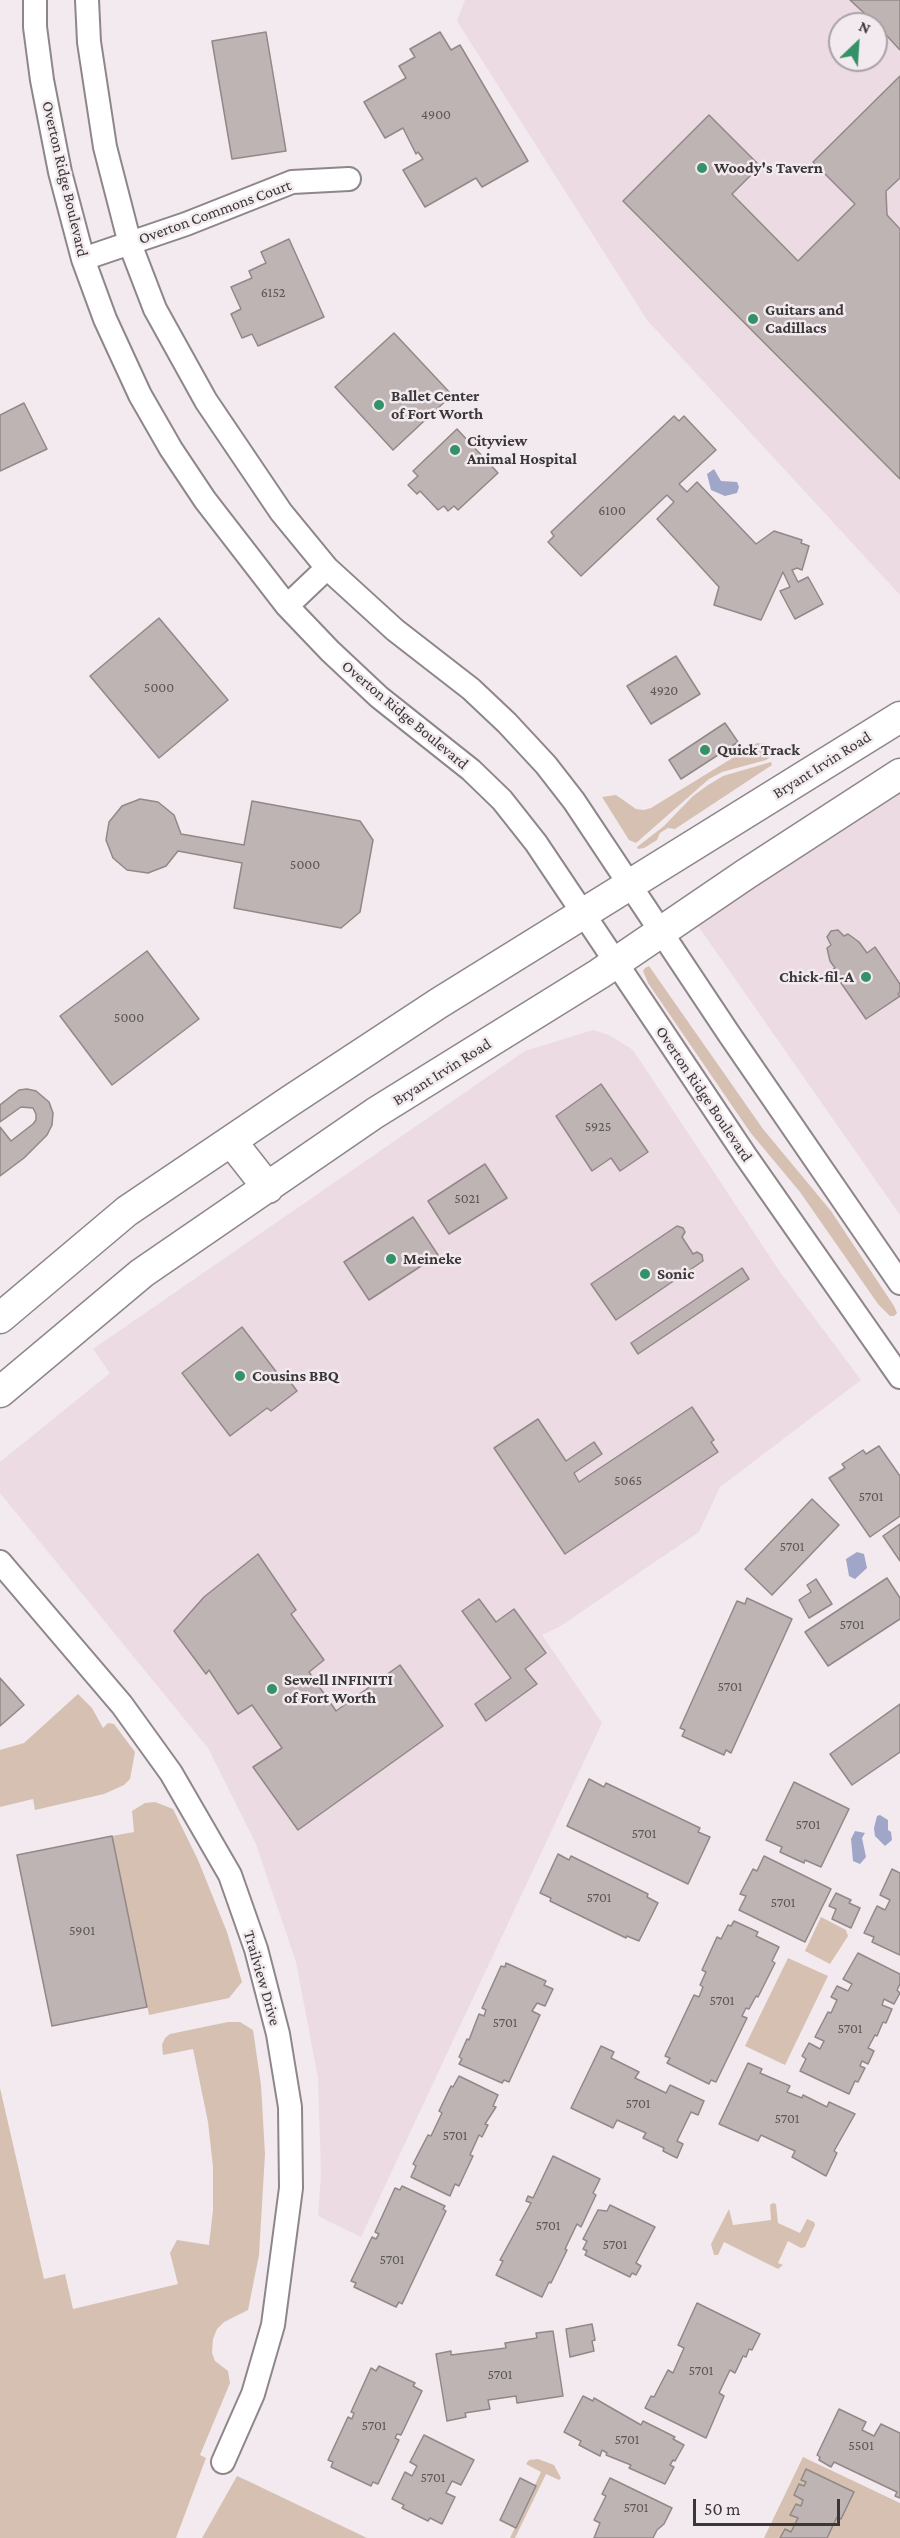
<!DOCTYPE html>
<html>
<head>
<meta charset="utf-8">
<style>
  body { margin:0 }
  #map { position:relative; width:900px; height:2538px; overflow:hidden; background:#f2eaee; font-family:"Crimson Pro",serif }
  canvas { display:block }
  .north { position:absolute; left:828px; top:12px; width:60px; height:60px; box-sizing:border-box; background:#f2eaee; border:2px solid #a8a2a5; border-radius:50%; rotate:25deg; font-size:16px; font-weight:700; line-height:24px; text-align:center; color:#3a3738 }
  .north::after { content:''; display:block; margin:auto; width:21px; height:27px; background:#349168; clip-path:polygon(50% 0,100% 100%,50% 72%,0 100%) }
  .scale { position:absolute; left:693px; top:2499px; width:147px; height:27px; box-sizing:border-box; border:3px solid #3a3738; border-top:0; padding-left:8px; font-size:18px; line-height:21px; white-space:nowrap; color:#3a3738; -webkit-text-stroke:4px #f2eaee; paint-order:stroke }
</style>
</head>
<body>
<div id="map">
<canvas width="900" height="2538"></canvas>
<div class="north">N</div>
<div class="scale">50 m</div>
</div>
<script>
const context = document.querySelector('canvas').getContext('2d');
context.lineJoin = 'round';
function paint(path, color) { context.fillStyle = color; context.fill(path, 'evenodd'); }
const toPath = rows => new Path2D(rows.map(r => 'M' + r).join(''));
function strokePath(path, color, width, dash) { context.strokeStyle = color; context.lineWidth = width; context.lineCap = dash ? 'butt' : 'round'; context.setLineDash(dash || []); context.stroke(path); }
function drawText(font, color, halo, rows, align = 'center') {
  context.font = font + ' "Crimson Pro",serif'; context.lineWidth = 5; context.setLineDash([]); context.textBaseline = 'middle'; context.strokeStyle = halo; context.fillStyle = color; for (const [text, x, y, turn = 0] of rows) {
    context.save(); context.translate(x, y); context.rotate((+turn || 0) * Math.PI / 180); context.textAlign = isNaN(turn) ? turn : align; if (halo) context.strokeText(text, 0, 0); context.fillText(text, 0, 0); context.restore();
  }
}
paint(toPath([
  [465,0,900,0,900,595,647,320,457,21],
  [840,24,876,24,876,60,840,60],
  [900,788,900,1215,696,923],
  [593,1030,609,1035,633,1050,780,1272,861,1380,720,1487,699,1532,559,1627,542,1635,602,1723,361,2237,318,2216,321,2173,318,2078,296,1962,256,1844,208,1748,0,1493,0,1462,110,1373,93,1349,525,1051]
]), '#ecdbe3');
paint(toPath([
  [757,743,767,744,779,751,766,760,722,772,709,779,636,843,629,840,602,797,616,795,636,809,644,810,651,808],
  [771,762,772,765,675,829,668,828,660,833,657,840,644,848,638,849,637,847,664,826,693,796,708,785,723,776],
  [649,966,763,1129,831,1211,894,1306,897,1313,894,1316,890,1316,878,1304,800,1192,750,1132,648,983,643,971,645,968],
  [78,1694,92,1708,103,1728,108,1723,114,1724,135,1752,130,1779,124,1785,104,1794,35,1810,33,1799,0,1807,0,1750,24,1743],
  [155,1802,173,1809,198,1860,227,1932,242,1982,229,1998,149,2015,112,1836,134,1832,132,1811,145,1803],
  [821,1917,846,1930,848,1936,830,1964,805,1951],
  [788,1958,828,1976,785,2065,745,2046],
  [228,2022,240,2022,253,2030,261,2085,265,2154,259,2255,248,2310,224,2322,217,2329,213,2339,212,2353,215,2361,228,2371,230,2383,200,2455,206,2458,176,2538,0,2538,0,2088,44,2279,65,2274,73,2309,178,2284,170,2253,177,2240,209,2245,213,2210,213,2167,208,2122,193,2049,163,2055,162,2045,165,2038,170,2034],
  [773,2203,776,2204,778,2223,800,2233,807,2219,814,2222,815,2225,805,2247,801,2248,788,2241,778,2263,783,2265,778,2269,724,2242,718,2255,714,2255,711,2244,729,2209,733,2225,771,2220,770,2205],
  [803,2457,900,2503,900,2538,764,2538],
  [538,2459,554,2465,561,2478,559,2480,546,2474,515,2538,510,2538,541,2472,526,2464,529,2460],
  [237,2476,248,2481,367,2538,202,2538]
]), '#d6c0b1');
paint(toPath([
  [714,469,721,481,737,482,739,487,737,493,725,496,711,490,707,474],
  [857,1552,864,1554,867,1568,855,1579,849,1576,846,1559],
  [880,1815,888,1820,888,1830,891,1832,892,1840,885,1846,875,1836,874,1828,877,1816],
  [855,1831,865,1833,862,1838,866,1857,860,1864,853,1861,851,1839]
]), '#a0a6c7');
const building = toPath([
  [850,0,900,0,900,50,876,24,850,0],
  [266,32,286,151,232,159,212,41,266,32],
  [440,32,451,50,460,45,528,161,482,187,476,178,425,207,403,170,423,159,418,152,416,154,403,128,385,138,364,102,406,78,399,66,415,57,410,49,440,32],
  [900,76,900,178,886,191,887,215,900,229,900,479,623,201,709,115,760,166,732,194,798,261,855,204,813,162,900,76],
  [289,239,324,317,258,346,252,334,242,338,231,314,241,309,231,287,252,278,249,271,266,263,261,252,289,239],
  [394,333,452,395,393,450,335,387,394,333],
  [24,403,47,449,0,471,0,415,24,403],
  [674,416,679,421,684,416,716,450,679,484,687,492,697,482,756,544,774,531,802,540,801,543,809,546,802,570,797,568,792,570,798,582,808,577,823,604,795,619,780,591,790,587,783,572,761,620,714,605,719,587,657,519,674,502,667,495,581,576,548,542,554,536,551,532,674,416],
  [457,429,498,473,458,510,454,506,448,511,444,506,438,510,420,491,417,494,408,485,418,476,413,471,457,429],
  [159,618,228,700,159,758,90,676,159,618],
  [676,656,700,694,651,724,627,686,676,656],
  [725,723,738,742,681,779,669,760,725,723],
  [140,799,158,802,174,815,181,834,244,845,252,801,360,821,373,840,360,912,341,928,234,908,242,863,178,851,166,866,148,873,127,870,113,858,106,840,109,822,122,806,140,799],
  [838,930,844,936,848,934,859,942,867,953,875,947,900,984,900,992,898,994,900,996,866,1019,832,970,835,968,830,961,827,948,831,945,827,937,831,931,838,930],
  [147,951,199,1019,112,1085,60,1016,147,951],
  [601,1084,648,1152,620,1171,611,1158,592,1171,556,1116,601,1084],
  [27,1089,36,1091,49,1102,53,1113,52,1125,47,1135,24,1158,0,1176,0,1127,11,1141,33,1124,36,1120,36,1114,33,1108,21,1107,0,1122,0,1105,19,1090,27,1089],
  [485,1164,507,1198,449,1234,428,1201,485,1164],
  [413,1217,438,1255,369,1300,344,1262,413,1217],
  [677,1226,683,1228,685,1232,682,1237,693,1254,697,1252,702,1255,703,1261,616,1320,591,1284,677,1226],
  [742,1268,749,1279,638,1354,631,1343,742,1268],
  [242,1327,284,1382,288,1379,297,1391,271,1411,267,1408,230,1436,182,1373,242,1327],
  [692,1407,714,1440,711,1442,718,1452,565,1554,494,1448,538,1419,566,1461,594,1442,602,1454,574,1473,579,1482,692,1407],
  [879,1446,900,1476,900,1516,870,1537,829,1478,845,1468,842,1464,863,1450,866,1454,879,1446],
  [812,1499,839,1525,772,1595,745,1569,812,1499],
  [900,1524,900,1561,883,1536,900,1524],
  [258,1554,296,1610,291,1614,324,1660,309,1672,336,1711,400,1665,443,1726,298,1830,253,1767,282,1748,252,1705,238,1714,209,1670,206,1674,174,1631,204,1597,258,1554],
  [887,1578,900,1598,900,1619,828,1666,805,1632,887,1578],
  [816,1579,832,1604,809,1618,799,1600,811,1592,807,1585,816,1579],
  [747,1598,792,1619,731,1753,726,1750,724,1755,682,1736,685,1730,680,1728,737,1601,745,1604,747,1598],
  [479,1599,496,1622,514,1609,546,1653,525,1669,537,1684,486,1721,475,1704,511,1678,462,1611,479,1599],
  [0,1678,24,1705,0,1726,0,1678],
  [900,1704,900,1752,852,1785,830,1754,900,1704],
  [589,1779,604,1787,606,1783,700,1828,698,1832,710,1837,688,1884,567,1826,589,1779],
  [794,1782,849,1809,821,1867,805,1860,804,1863,780,1852,782,1847,766,1840,794,1782],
  [112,1836,147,2007,52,2026,17,1855,112,1836],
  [558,1854,569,1860,571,1856,648,1894,647,1897,658,1903,639,1941,627,1936,626,1938,550,1901,551,1898,540,1893,558,1854],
  [764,1856,831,1889,805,1942,739,1910,746,1896,740,1894,753,1869,757,1871,764,1856],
  [892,1869,900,1873,900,1955,872,1942,874,1937,864,1933,877,1906,885,1910,890,1900,880,1895,892,1869],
  [836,1893,851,1900,849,1903,860,1908,851,1928,832,1919,836,1909,829,1906,836,1893],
  [734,1921,758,1932,756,1936,779,1947,772,1961,775,1963,758,1997,756,1996,749,2009,746,2008,742,2016,747,2018,716,2082,711,2080,709,2084,667,2063,670,2058,665,2056,694,1995,699,1997,703,1987,700,1985,706,1972,702,1970,717,1937,721,1939,728,1925,731,1926,734,1921],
  [858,1953,900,1974,900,1984,897,1990,900,1993,894,2004,884,1999,882,2005,892,2009,886,2023,883,2022,877,2036,875,2035,868,2048,874,2051,868,2064,862,2061,860,2066,865,2068,858,2082,855,2081,849,2094,800,2071,806,2059,802,2056,809,2043,820,2049,824,2041,815,2037,828,2012,831,2013,837,2000,831,1997,837,1986,848,1991,852,1984,843,1979,858,1953],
  [506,1963,546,1981,544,1985,553,1989,545,2006,537,2003,532,2011,540,2015,509,2082,504,2080,502,2083,459,2064,462,2059,459,2057,467,2039,469,2040,479,2014,484,2016,486,2010,482,2008,501,1966,505,1967,506,1963],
  [601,2046,614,2052,611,2058,639,2072,635,2078,666,2093,670,2085,704,2101,698,2115,691,2112,677,2141,683,2144,677,2158,663,2151,664,2148,643,2138,646,2133,617,2120,613,2128,571,2108,601,2046],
  [748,2063,762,2069,760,2073,790,2086,787,2092,802,2098,803,2095,827,2107,829,2102,855,2114,834,2151,837,2153,826,2176,792,2157,795,2151,761,2135,758,2141,719,2124,748,2063],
  [459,2076,498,2095,493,2106,496,2107,485,2124,488,2125,482,2137,479,2135,470,2155,473,2156,459,2186,455,2184,450,2196,411,2177,416,2166,413,2164,428,2135,431,2136,442,2113,439,2111,451,2086,453,2087,459,2076],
  [553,2156,600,2179,593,2193,596,2195,581,2227,577,2224,565,2249,567,2250,551,2283,549,2282,542,2297,496,2275,503,2261,500,2260,531,2203,526,2201,528,2196,533,2198,553,2156],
  [402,2186,445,2206,443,2209,446,2211,402,2304,399,2302,396,2307,354,2287,356,2283,351,2281,372,2237,376,2239,379,2234,375,2232,395,2188,400,2190,402,2186],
  [610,2205,655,2227,636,2263,641,2266,636,2275,632,2273,630,2277,585,2255,587,2251,583,2249,587,2241,583,2239,598,2210,607,2211,610,2205],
  [697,2303,760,2334,752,2350,749,2349,746,2357,743,2356,735,2373,730,2370,719,2393,724,2396,706,2438,645,2408,651,2396,654,2397,668,2370,673,2373,684,2348,678,2345,697,2303],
  [592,2324,595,2340,592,2341,594,2351,570,2357,566,2329,592,2324],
  [553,2331,563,2396,517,2403,516,2396,488,2400,490,2409,465,2413,466,2417,447,2421,436,2354,451,2351,451,2355,506,2348,505,2343,537,2338,536,2333,553,2331],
  [379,2366,415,2383,413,2386,422,2391,401,2435,397,2434,395,2438,399,2440,378,2484,373,2482,371,2486,331,2467,333,2462,328,2460,348,2417,352,2419,354,2413,351,2412,371,2368,376,2371,379,2366],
  [583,2396,593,2401,594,2398,641,2425,643,2421,675,2437,673,2439,684,2445,675,2461,673,2460,670,2465,674,2467,665,2484,629,2468,631,2465,606,2455,607,2453,602,2450,600,2456,579,2445,581,2441,564,2432,583,2396],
  [839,2409,866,2422,862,2430,874,2436,881,2424,900,2433,900,2498,895,2496,897,2492,834,2462,831,2467,819,2460,820,2457,817,2455,839,2409],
  [424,2435,474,2460,461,2485,452,2481,446,2493,455,2497,442,2524,430,2518,428,2521,402,2508,404,2505,392,2499,405,2472,412,2476,417,2466,410,2462,424,2435],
  [806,2469,854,2492,841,2519,837,2517,827,2538,780,2538,785,2529,791,2532,798,2518,790,2515,796,2504,801,2506,803,2500,794,2495,799,2484,804,2486,806,2482,801,2480,806,2469],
  [520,2478,536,2486,516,2528,500,2520,520,2478],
  [610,2478,672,2508,664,2524,657,2530,653,2538,594,2538,600,2523,594,2520,606,2496,602,2494,610,2478]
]);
paint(building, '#beb4b4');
strokePath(building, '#928888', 1.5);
const minor = toPath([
  [35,0,35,27,42,80,60,172,83,259,105,319,140,395,171,449,205,500,287,606,330,651,379,697,471,770,502,800,536,843,745,1155,900,1377],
  [87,0,89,42,105,147,130,244,155,309,206,401,281,512,327,568,395,630,471,689,507,723,546,765,574,801,729,1034,900,1283],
  [83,259,186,224,292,182,349,179],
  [287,606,327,568],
  [0,1562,122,1705,171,1773,230,1875,256,1949,278,2034,290,2107,291,2188,273,2325,253,2394,223,2462]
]);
const major = toPath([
  [231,1141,268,1188],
  [0,1318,127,1211,290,1101,439,1003,900,717],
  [0,1392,142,1273,375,1113,599,974,746,874,900,774]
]);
strokePath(minor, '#8e868a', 26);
strokePath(major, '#8e868a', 33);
strokePath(minor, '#fff', 22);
strokePath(major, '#fff', 30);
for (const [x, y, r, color] of [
  [702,168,6,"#349168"],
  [753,319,6,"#349168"],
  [379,405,6,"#349168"],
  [455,450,6,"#349168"],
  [705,750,6,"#349168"],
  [866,977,6,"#349168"],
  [391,1259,6,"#349168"],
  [645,1274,6,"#349168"],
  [240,1376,6,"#349168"],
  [272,1689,6,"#349168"]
]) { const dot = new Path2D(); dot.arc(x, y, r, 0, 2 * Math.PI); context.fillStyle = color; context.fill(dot); strokePath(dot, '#f2eaee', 2); }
drawText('14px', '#5b5657', null, [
  ["4900",436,115],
  ["6152",273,293],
  ["6100",612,511],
  ["5000",159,688],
  ["4920",664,691],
  ["5000",305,865],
  ["5000",129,1018],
  ["5925",598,1127],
  ["5021",467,1199],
  ["5065",628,1481],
  ["5701",871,1497],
  ["5701",792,1547],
  ["5701",852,1625],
  ["5701",730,1687],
  ["5701",808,1825],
  ["5701",644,1834],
  ["5701",599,1898],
  ["5701",783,1903],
  ["5901",82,1931],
  ["5701",722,2001],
  ["5701",505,2023],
  ["5701",850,2029],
  ["5701",638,2104],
  ["5701",787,2119],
  ["5701",455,2136],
  ["5701",548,2226],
  ["5701",615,2245],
  ["5701",392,2260],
  ["5701",701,2371],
  ["5701",500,2375],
  ["5701",374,2426],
  ["5701",627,2440],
  ["5501",861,2446],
  ["5701",433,2478],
  ["5701",636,2508]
]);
drawText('bold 16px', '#3a3738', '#f2eaee', [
  ["Woody's Tavern",714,168],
  ["Guitars and",765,310],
  ["Cadillacs",765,328],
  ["Ballet Center",391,396],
  ["of Fort Worth",391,414],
  ["Cityview",467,441],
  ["Animal Hospital",467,459],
  ["Quick Track",717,750],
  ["Chick-fil-A",854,977,"right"],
  ["Meineke",403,1259],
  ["Sonic",657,1274],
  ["Cousins BBQ",252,1376],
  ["Sewell INFINITI",284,1680],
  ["of Fort Worth",284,1698]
], 'left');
drawText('16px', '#3a3738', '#f2eaee', [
  ["Overton Ridge Boulevard",65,179,77],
  ["Overton Commons Court",215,212,-20],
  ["Overton Ridge Boulevard",405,715,40],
  ["Bryant Irvin Road",822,765,-32],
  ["Bryant Irvin Road",442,1072,-32],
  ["Overton Ridge Boulevard",704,1094,56],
  ["Trailview Drive",262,1978,74]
]);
</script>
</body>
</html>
